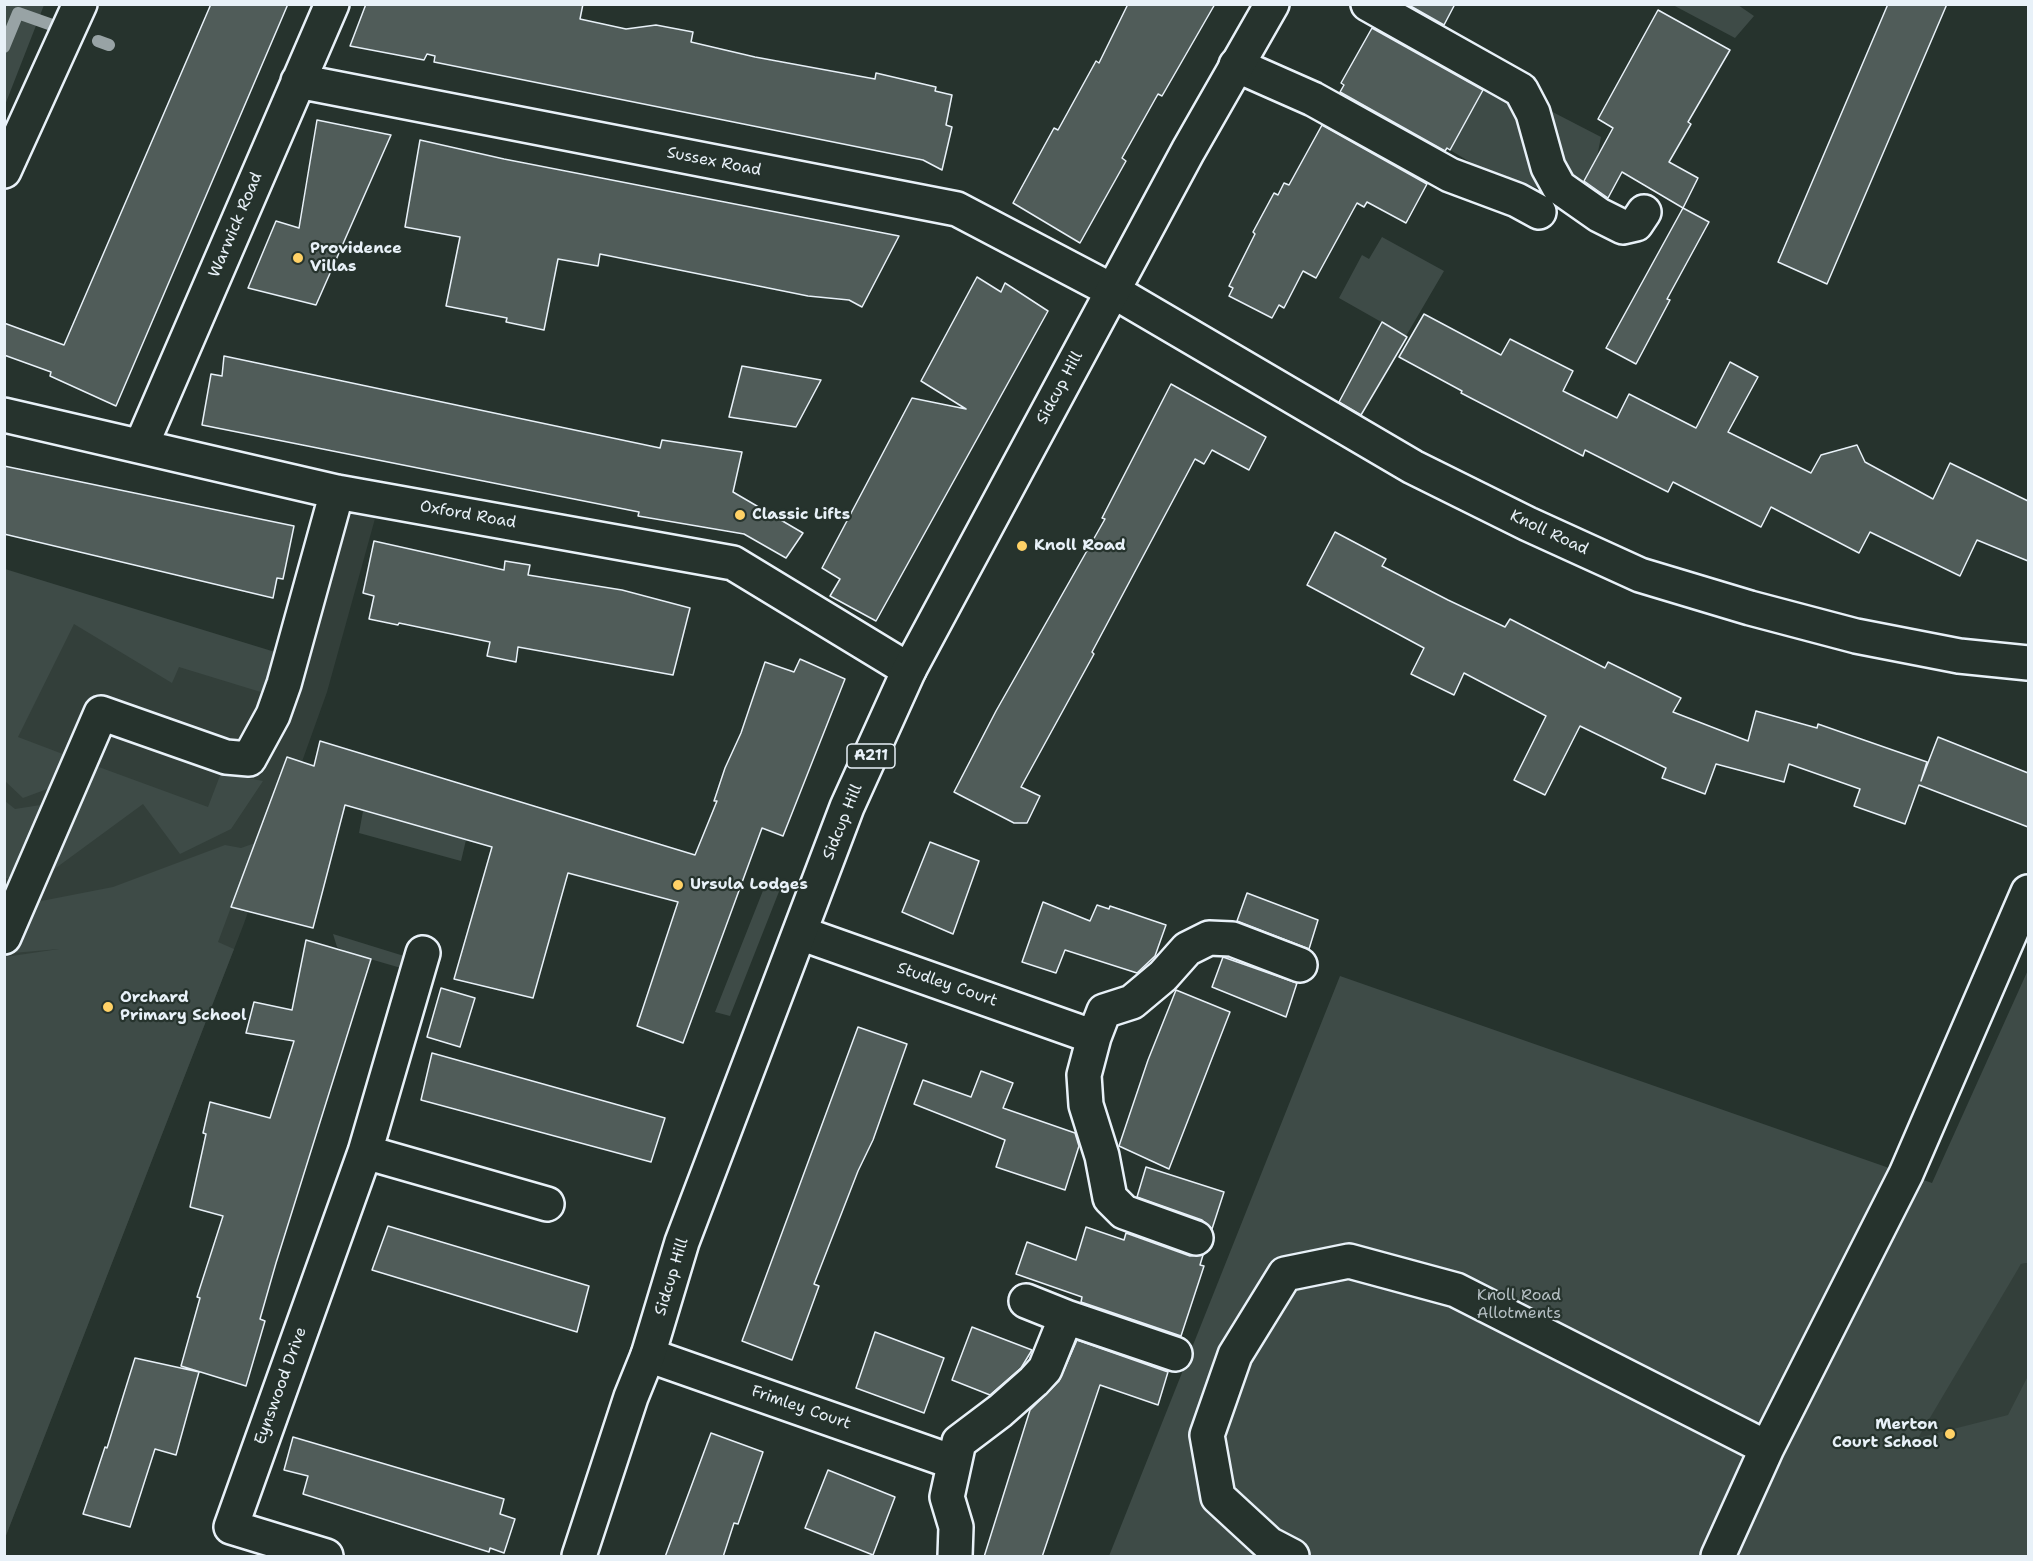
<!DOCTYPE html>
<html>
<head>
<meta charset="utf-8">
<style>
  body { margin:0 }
  #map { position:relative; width:2033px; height:1561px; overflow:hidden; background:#26332d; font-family:"Shantell Sans",sans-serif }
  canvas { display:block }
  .frame { position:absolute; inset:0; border:6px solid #e8f1f8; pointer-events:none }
</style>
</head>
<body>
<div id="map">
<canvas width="2033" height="1561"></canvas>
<div class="frame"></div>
</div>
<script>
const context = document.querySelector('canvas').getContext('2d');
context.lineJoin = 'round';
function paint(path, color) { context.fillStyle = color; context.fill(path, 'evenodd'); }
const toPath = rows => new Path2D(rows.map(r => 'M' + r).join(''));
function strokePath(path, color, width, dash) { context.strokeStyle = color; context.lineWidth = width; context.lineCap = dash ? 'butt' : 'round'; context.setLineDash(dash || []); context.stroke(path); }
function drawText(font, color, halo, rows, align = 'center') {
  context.font = font + ' "Shantell Sans",sans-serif'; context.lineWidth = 4.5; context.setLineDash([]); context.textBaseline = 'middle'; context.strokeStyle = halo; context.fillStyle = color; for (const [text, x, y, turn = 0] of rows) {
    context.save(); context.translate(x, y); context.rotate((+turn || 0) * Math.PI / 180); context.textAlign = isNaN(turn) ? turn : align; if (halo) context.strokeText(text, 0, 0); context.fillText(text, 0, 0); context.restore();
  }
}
paint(toPath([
  [318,502,376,515,327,692,243,926,5,1538,5,595,268,674],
  [2028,1263,2028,1556,1810,1556,2021,1264]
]), '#333f3a');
paint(toPath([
  [5,4,44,5,5,105,4,5],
  [1673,5,1738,5,1754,16,1735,38],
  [1487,84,1518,101,1546,191,1475,165,1450,150],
  [1541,106,1601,137,1597,157,1578,192,1558,168],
  [1382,237,1444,271,1406,336,1339,298,1362,255,1369,259],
  [5,569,275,652,264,693,179,667,172,683,74,624,18,737,68,756,50,788,23,798,5,781],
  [96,766,208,807,221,773,263,781,231,829,180,854,143,804,49,873],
  [5,801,15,809,47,804,13,878,5,878],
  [363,811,466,840,461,861,359,833],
  [255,843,218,942,234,949,5,1538,5,957,59,949,13,953,31,903,113,887,225,845,241,848],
  [766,883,780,889,730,1016,715,1012],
  [333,934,404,956,401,968,346,952,337,947],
  [2028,970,2028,1263,2021,1264,1918,1438,2008,1415,2028,1376,2028,1556,1109,1556,1340,976,1932,1183]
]), '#3e4b47');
strokePath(toPath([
  [98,41,109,45],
  [4,47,18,13,52,25]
]), '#98a3a5', 12);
const building = toPath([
  [211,4,288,4,116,406,50,376,51,372,4,355,4,323,64,345,211,4],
  [366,4,583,4,580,19,626,29,656,25,693,32,691,42,755,57,875,79,876,73,936,87,935,91,952,95,946,125,952,127,942,170,923,160,434,62,435,56,427,54,424,60,350,46,366,4],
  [1128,4,1215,4,1162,96,1158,94,1122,158,1126,161,1080,243,1013,203,1054,128,1058,130,1096,61,1099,63,1128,4],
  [1407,4,1455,4,1444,25,1407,4],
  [1888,4,1947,4,1827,284,1778,262,1888,4],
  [1658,10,1730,50,1688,122,1691,124,1669,162,1698,178,1683,208,1622,172,1608,198,1584,181,1613,128,1598,119,1658,10],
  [1372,28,1483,90,1450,150,1447,148,1445,151,1340,92,1344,85,1341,83,1372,28],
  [317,120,391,135,316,305,248,288,276,221,299,228,317,120],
  [1322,125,1427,184,1406,223,1367,202,1364,207,1357,203,1316,278,1303,271,1284,308,1279,305,1272,318,1229,296,1233,288,1229,286,1255,234,1253,232,1274,193,1278,195,1284,183,1289,185,1322,125],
  [420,140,504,159,899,236,862,307,849,300,808,296,600,254,598,266,558,259,544,330,506,322,507,318,446,306,460,237,405,227,420,140],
  [1683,208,1709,222,1667,299,1670,300,1636,364,1606,348,1683,208],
  [977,277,1001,292,1005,283,1048,311,876,621,830,596,840,579,822,568,912,398,966,409,921,381,977,277],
  [1424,314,1501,355,1510,339,1573,371,1563,391,1617,418,1629,394,1696,428,1730,362,1758,377,1728,432,1811,473,1821,455,1857,445,1865,462,1933,499,1950,463,2028,501,2028,561,1977,540,1960,576,1870,532,1859,553,1771,507,1761,527,1673,482,1668,492,1585,450,1583,456,1461,393,1462,391,1399,357,1424,314],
  [1382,322,1407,337,1361,415,1339,402,1382,322],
  [224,356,660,448,662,440,742,452,733,492,803,533,786,558,744,534,638,516,639,512,609,506,202,425,211,374,222,376,224,356],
  [742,366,821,380,796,427,729,417,742,366],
  [1171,384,1266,437,1249,470,1212,450,1204,464,1195,459,1092,652,1094,654,1021,787,1040,796,1027,823,1014,823,954,792,996,711,1105,519,1102,518,1171,384],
  [4,466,294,526,283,579,277,578,273,598,4,534,4,466],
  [1335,532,1386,559,1382,566,1448,600,1505,627,1510,619,1605,668,1608,662,1681,698,1673,712,1748,741,1756,711,1817,728,1818,724,1927,762,1921,781,1938,737,2028,773,2028,827,1919,785,1905,824,1854,806,1860,789,1789,764,1784,782,1716,764,1705,794,1662,778,1666,768,1580,726,1545,795,1514,780,1546,716,1464,673,1454,695,1411,674,1424,648,1307,585,1335,532],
  [374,541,504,570,505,561,530,565,528,575,622,590,690,608,673,675,518,647,516,662,487,656,490,642,399,623,398,625,369,619,374,596,363,593,374,541],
  [800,659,845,679,783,836,762,828,683,1043,637,1026,678,902,568,873,533,998,454,979,492,847,345,805,313,928,231,907,287,757,314,766,320,741,695,855,717,801,714,801,725,768,741,733,765,662,794,672,800,659],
  [930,842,979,861,953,934,902,912,930,842],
  [1247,893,1318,920,1309,949,1237,921,1247,893],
  [1043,902,1090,921,1097,905,1109,909,1110,906,1166,925,1155,956,1137,973,1065,950,1056,973,1022,962,1043,902],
  [306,940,371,959,276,1263,260,1319,265,1321,246,1386,181,1366,200,1298,197,1297,223,1216,190,1207,206,1134,203,1133,210,1102,270,1118,294,1041,246,1033,254,1002,292,1010,306,940],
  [1223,957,1297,983,1286,1017,1212,987,1223,957],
  [441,988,475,998,460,1047,427,1037,441,988],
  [1176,990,1230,1012,1169,1169,1119,1146,1148,1060,1176,990],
  [858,1027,907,1044,873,1140,858,1171,814,1284,819,1286,792,1360,742,1341,858,1027],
  [432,1053,665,1118,651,1162,421,1100,432,1053],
  [981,1071,1013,1083,1003,1108,1075,1133,1079,1146,1065,1190,996,1167,1005,1140,914,1104,923,1080,971,1097,981,1071],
  [1146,1167,1224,1192,1212,1229,1202,1220,1137,1197,1146,1167],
  [388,1226,589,1286,577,1332,372,1270,388,1226],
  [1086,1227,1124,1240,1126,1233,1190,1256,1203,1255,1200,1265,1204,1266,1181,1336,1081,1302,1082,1297,1016,1274,1027,1242,1076,1260,1086,1227],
  [972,1327,1032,1350,1021,1368,990,1395,952,1380,972,1327],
  [875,1332,944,1358,924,1413,856,1388,875,1332],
  [1077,1340,1168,1372,1158,1405,1100,1385,1042,1557,984,1557,1030,1410,1059,1381,1077,1340],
  [135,1358,199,1372,176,1455,155,1449,130,1527,83,1514,105,1447,107,1448,135,1358],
  [711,1433,763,1452,738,1524,734,1523,723,1557,665,1557,711,1433],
  [293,1437,504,1499,500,1514,515,1519,504,1553,490,1548,489,1552,303,1494,308,1476,284,1470,293,1437],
  [828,1470,895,1497,873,1555,805,1528,828,1470]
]);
paint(building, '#505c59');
strokePath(building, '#e8f1f8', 1.5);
const minor = toPath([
  [1368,4,1521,90,1533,113,1548,167,1559,187,1599,215,1623,227,1636,224,1644,212],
  [1236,65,1313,99,1450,175,1517,200,1539,212],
  [298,81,957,209,1113,291,1413,467,1528,524,1640,575,1750,608,1856,636,1959,656,2028,663],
  [4,171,80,4],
  [4,415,337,492,733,563,909,670],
  [141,446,332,4],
  [800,933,1094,1037],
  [4,937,101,713,226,757,249,759,273,715,284,684,337,492],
  [365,1152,547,1204],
  [1196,1238,1124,1212,1110,1198,1102,1156,1086,1105,1084,1075,1094,1037,1104,1011,1132,1002,1163,976,1187,949,1209,938,1232,939,1300,965],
  [1026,1301,1066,1317],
  [648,1355,953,1462],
  [326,1556,231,1527,365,1152,423,953],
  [955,1556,956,1527,947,1497,959,1442,1000,1411,1034,1381,1045,1369,1066,1317,1175,1354],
  [1292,1556,1269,1544,1218,1497,1207,1435,1235,1355,1285,1274,1349,1261,1456,1290,1767,1448],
  [1718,1556,1767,1448,1906,1174,2028,892]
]);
const major = toPath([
  [579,1556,631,1397,648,1355,682,1242,847,807,909,670,1188,151,1272,4]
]);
strokePath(minor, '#e8f1f8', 38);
strokePath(major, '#e8f1f8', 38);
strokePath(minor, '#26332d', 33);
strokePath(major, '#26332d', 33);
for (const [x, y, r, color] of [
  [298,258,6,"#ffd166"],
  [740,515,6,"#ffd166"],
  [1022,546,6,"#ffd166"],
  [678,885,6,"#ffd166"],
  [108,1007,6,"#ffd166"],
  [1950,1434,6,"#ffd166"]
]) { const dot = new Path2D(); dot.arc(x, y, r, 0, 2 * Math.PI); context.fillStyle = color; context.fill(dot); strokePath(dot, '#26332d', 2); }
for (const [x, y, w] of [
  [871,756,48]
]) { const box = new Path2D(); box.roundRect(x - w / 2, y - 12, w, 24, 4.5); context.fillStyle = '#26332d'; context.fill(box); strokePath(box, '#e8f1f8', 1.5); }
drawText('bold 15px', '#e8f1f8', null, [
  ["A211",871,756]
]);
drawText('16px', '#e8f1f8', '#26332d', [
  ["Sussex Road",714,162,11],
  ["Warwick Road",236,225,-67],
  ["Sidcup Hill",1060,388,-62],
  ["Oxford Road",468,515,10],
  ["Knoll Road",1549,533,25],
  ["Sidcup Hill",843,822,-68],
  ["Studley Court",947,985,19],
  ["Sidcup Hill",672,1277,-73],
  ["Eynswood Drive",281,1386,-70],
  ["Frimley Court",801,1408,19]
]);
drawText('bold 16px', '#e8f1f8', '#26332d', [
  ["Providence",310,249],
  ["Villas",310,267],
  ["Classic Lifts",752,515],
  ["Knoll Road",1034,546],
  ["Ursula Lodges",690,885],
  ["Orchard",120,998],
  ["Primary School",120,1016],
  ["Merton",1938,1425,"right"],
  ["Court School",1938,1443,"right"]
], 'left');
drawText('16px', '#b5bfc3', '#26332d', [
  ["Knoll Road",1519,1296],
  ["Allotments",1519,1314]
]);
</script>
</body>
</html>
